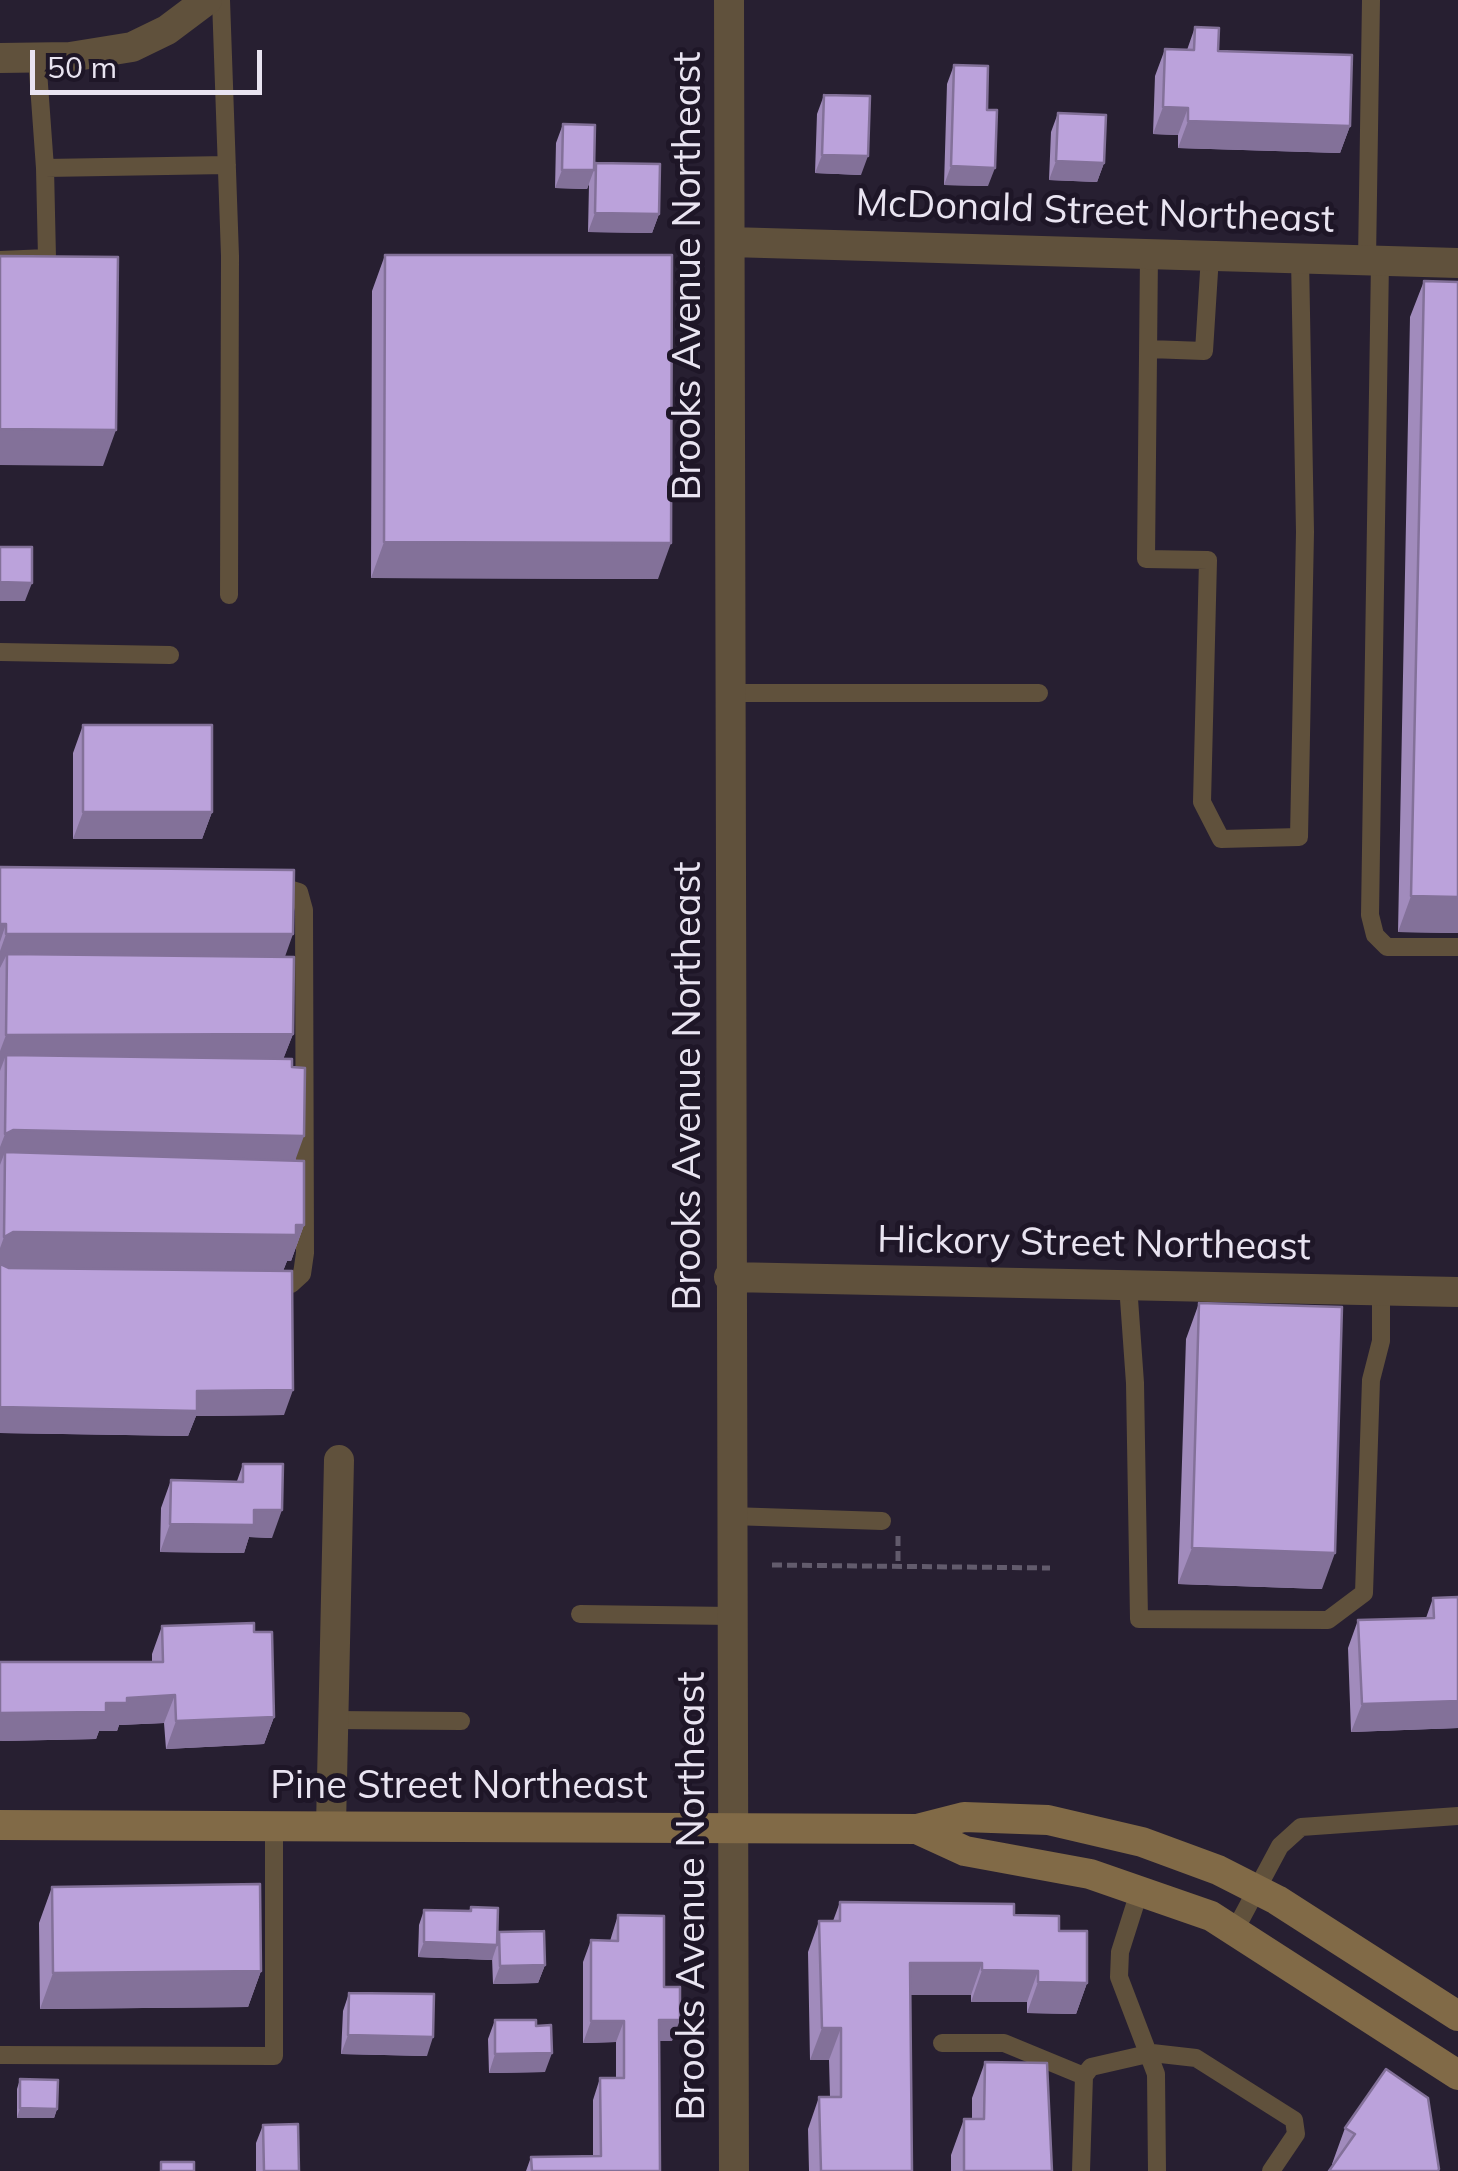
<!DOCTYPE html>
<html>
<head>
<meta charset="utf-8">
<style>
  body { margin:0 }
  #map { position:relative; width:1458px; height:2171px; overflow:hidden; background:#271f31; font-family:Mulish,sans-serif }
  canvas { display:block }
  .scale { position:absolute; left:30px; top:50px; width:232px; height:45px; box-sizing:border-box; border:5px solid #e9e4f1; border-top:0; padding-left:12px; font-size:30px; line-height:35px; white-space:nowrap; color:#e9e4f1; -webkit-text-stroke:8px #1e1627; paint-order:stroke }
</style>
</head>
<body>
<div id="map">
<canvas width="1458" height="2171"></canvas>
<div class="scale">50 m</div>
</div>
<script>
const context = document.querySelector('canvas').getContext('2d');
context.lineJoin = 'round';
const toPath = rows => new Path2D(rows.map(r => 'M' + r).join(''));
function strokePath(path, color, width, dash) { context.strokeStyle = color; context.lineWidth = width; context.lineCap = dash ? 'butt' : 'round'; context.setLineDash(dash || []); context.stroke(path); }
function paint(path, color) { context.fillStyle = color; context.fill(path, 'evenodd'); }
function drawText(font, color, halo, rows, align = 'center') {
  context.font = font + ' Mulish,sans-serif'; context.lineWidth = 10; context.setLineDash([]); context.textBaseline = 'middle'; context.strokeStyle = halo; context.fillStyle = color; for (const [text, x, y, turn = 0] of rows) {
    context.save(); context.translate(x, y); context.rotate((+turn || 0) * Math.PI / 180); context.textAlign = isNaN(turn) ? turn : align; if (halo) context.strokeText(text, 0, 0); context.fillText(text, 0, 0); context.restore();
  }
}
strokePath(toPath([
  [898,1536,898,1565],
  [772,1565,1050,1568]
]), '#625b6c', 5, [10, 5]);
strokePath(toPath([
  [221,0,230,256,229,595],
  [37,57,45,168],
  [1149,254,1146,559,1208,560,1202,802,1221,839,1299,837,1305,532,1300,258],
  [0,260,47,258,45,168,227,165],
  [1367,260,1371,0],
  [1380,261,1370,915,1375,935,1387,947,1458,947],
  [1149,349,1204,351,1210,256],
  [0,652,170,655],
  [729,693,1039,693],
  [271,1284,291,1284,302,1274,305,1253,304,910,299,892,273,884],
  [1128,1285,1135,1383,1139,1619,1328,1620,1364,1593,1371,1380,1381,1341,1381,1290],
  [731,1516,882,1521],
  [580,1614,732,1616],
  [333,1720,461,1721],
  [1140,1889,1120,1952,1119,1977,1156,2074,1157,2171],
  [1235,1930,1280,1846,1301,1827,1458,1816],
  [942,2043,1004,2043,1084,2076],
  [0,2055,274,2056,274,1826],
  [1081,2171,1084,2076,1091,2067,1152,2053,1196,2058,1294,2120,1296,2134,1271,2171]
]), '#60513c', 18);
strokePath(toPath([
  [729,0,734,2171],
  [0,58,70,57,132,47,167,30,207,0],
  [730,242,1458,263],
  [729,1277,1458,1292],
  [331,1826,339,1460]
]), '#60513c', 30);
strokePath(toPath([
  [0,1825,917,1829,964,1817,1048,1820,1142,1842,1218,1870,1277,1900,1458,2016],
  [917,1829,965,1851,1090,1874,1211,1916,1458,2075]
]), '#816a47', 30);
paint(toPath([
  [1195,27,1218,51,1350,126,1340,153,1178,148,1178,135,1153,134,1155,76,1165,49,1187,50],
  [954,65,987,110,988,186,944,185,947,84],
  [824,95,861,175,815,173,817,114],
  [1058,113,1104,163,1097,182,1049,180,1051,132],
  [563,124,594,168,596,163,659,214,652,233,588,232,589,184,587,189,555,188,556,143],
  [385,255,658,579,371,578,372,291],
  [1424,281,1458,933,1398,932,1410,317],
  [83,725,212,812,202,839,73,839,73,753],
  [0,867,285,957,293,1034,283,1059,304,1225,291,1261,287,1261,283,1271,284,1415,196,1416,188,1436,0,1433],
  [1199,1303,1322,1589,1178,1584,1186,1339],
  [243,1464,272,1538,249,1537,244,1553,160,1552,161,1508,171,1480,237,1481],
  [1458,1597,1458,1728,1351,1732,1348,1648,1358,1620,1426,1618,1433,1598],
  [162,1626,254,1632,274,1717,264,1744,166,1749,164,1723,119,1725,117,1731,99,1731,96,1739,0,1741,152,1662,152,1654],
  [52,1887,261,1971,248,2007,40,2009,39,1923],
  [840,1902,1014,1915,1059,1931,1087,1983,1076,2014,1027,2013,1027,2002,971,2002,971,1995,910,1995,912,2171,809,2171,808,2129,819,2097,830,2097,829,2060,810,2060,808,1952,819,1921,833,1921],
  [471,1907,497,1937,499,1932,545,1965,538,1983,493,1984,492,1957,492,1960,418,1957,419,1925,424,1910,469,1911],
  [618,1915,664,1987,672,2041,659,2041,660,2171,526,2171,531,2157,593,2156,593,2100,600,2078,616,2078,616,2042,583,2043,583,1962,591,1940,610,1941],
  [349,1993,427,2056,341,2054,343,2011],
  [495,2020,536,2026,545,2072,489,2073,488,2039],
  [985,2062,1052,2171,951,2171,951,2155,964,2119,972,2119,972,2098],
  [20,2079,57,2109,54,2118,17,2118,17,2089],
  [1428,2098,1333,2165,1332,2164,1345,2128],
  [263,2125,299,2171,256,2171,256,2143]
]), '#a18bbc');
paint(toPath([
  [1163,107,1188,108,1178,135,1153,134],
  [1188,121,1350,126,1340,153,1178,148],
  [822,155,868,156,861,175,815,173],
  [1056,161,1104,163,1097,182,1049,180],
  [951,166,995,168,988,186,944,185],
  [562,170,594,170,587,189,555,188],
  [595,213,659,214,652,233,588,232],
  [0,429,116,430,103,466,0,465],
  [384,542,671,543,658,579,371,578],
  [0,582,32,583,25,601,0,601],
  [83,812,212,812,202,839,73,839],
  [1411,896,1458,897,1458,933,1398,932],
  [0,924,6,924,0,942],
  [6,934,293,934,281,968,7,954,0,968,0,951],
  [293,1034,279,1070,6,1055,0,1071,0,1051,6,1035],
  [13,1130,304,1136,291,1172,5,1152,0,1165,0,1147,5,1134],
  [304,1225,291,1261,287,1261,283,1271,0,1268,0,1248,4,1237,13,1232],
  [293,1390,284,1415,196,1416,188,1436,0,1433,0,1407,197,1391],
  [254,1510,282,1510,272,1538,249,1537,244,1553,160,1552,170,1524],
  [1192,1548,1335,1553,1322,1589,1178,1584],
  [175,1695,164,1723,119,1725,117,1731,99,1731,96,1739,0,1741,0,1713,106,1703,127,1698],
  [1458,1701,1458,1728,1351,1732,1362,1704],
  [274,1717,264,1744,166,1749,176,1721],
  [424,1942,497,1945,492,1960,418,1957],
  [910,1963,982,1963,971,1995,899,1995],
  [545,1965,538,1983,493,1984,500,1966],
  [982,1970,1038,1971,1027,2002,971,2002],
  [261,1971,248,2007,40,2009,53,1973],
  [1038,1982,1087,1983,1076,2014,1027,2013],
  [659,2020,680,2020,672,2041,651,2041],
  [591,2021,624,2021,616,2042,583,2043],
  [822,2028,841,2028,829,2060,810,2060],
  [348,2035,433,2037,427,2056,341,2054],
  [552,2053,545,2072,489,2073,495,2054],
  [20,2108,57,2109,54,2118,17,2118]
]), '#837199');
const building = toPath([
  [1195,27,1219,28,1218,51,1352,55,1350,126,1188,121,1188,108,1163,107,1165,49,1194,50,1195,27],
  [954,65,988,66,987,110,997,110,995,168,951,166,954,65],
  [824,95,870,96,868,156,822,155,824,95],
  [1058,113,1106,115,1104,163,1056,161,1058,113],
  [563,124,595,125,594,170,562,170,563,124],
  [596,163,660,164,659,214,595,213,596,163],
  [385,255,672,255,671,543,384,542,385,255],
  [0,256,118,257,116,430,0,429,0,256],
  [1424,281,1458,282,1458,897,1411,896,1424,281],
  [0,547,32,547,32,583,0,582,0,547],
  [83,725,212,725,212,812,83,812,83,725],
  [0,867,294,870,293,934,6,934,6,924,0,924,0,867],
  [7,954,294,957,293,1034,6,1035,7,954],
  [6,1055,292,1059,292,1067,305,1068,304,1136,13,1130,5,1134,6,1055],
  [5,1152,304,1161,304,1225,296,1225,296,1235,13,1232,4,1237,5,1152],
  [0,1264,9,1268,292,1271,293,1390,197,1391,197,1411,0,1407,0,1264],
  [1199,1303,1342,1307,1335,1553,1192,1548,1199,1303],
  [243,1464,283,1464,282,1510,254,1510,254,1525,170,1524,171,1480,243,1482,243,1464],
  [1458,1597,1458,1701,1362,1704,1358,1620,1434,1618,1433,1598,1458,1597],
  [254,1623,254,1632,272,1632,274,1717,176,1721,175,1695,127,1698,127,1703,106,1703,106,1712,0,1713,0,1662,163,1662,162,1626,254,1623],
  [260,1884,261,1971,53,1973,52,1887,260,1884],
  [840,1902,1014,1904,1014,1915,1059,1916,1059,1931,1087,1931,1087,1983,1038,1982,1038,1971,982,1970,982,1963,910,1963,912,2171,821,2171,819,2097,841,2097,841,2028,822,2028,819,1921,840,1921,840,1902],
  [471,1907,498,1908,497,1945,424,1942,424,1910,471,1911,471,1907],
  [618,1915,664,1916,664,1987,680,1987,680,2020,659,2020,660,2171,532,2171,531,2157,601,2156,600,2078,624,2078,624,2021,591,2021,591,1940,618,1941,618,1915],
  [544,1931,545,1965,500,1966,499,1932,544,1931],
  [349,1993,434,1994,433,2037,348,2035,349,1993],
  [495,2020,536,2020,536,2026,551,2025,552,2053,495,2054,495,2020],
  [985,2062,1047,2063,1052,2171,964,2171,964,2119,984,2119,985,2062],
  [1386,2069,1428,2098,1439,2169,1438,2171,1329,2171,1355,2134,1345,2128,1386,2069],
  [20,2079,58,2080,57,2109,20,2108,20,2079],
  [298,2124,299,2171,264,2171,263,2125,298,2124],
  [161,2162,194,2162,194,2171,161,2171,161,2162]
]);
paint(building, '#bba2db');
strokePath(building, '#837199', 2.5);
drawText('38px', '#e9e4f1', '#1e1627', [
  ["McDonald Street Northeast",1095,212,2],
  ["Brooks Avenue Northeast",689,276,-90],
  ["Brooks Avenue Northeast",689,1086,-90],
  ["Hickory Street Northeast",1094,1244,1],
  ["Pine Street Northeast",459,1787],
  ["Brooks Avenue Northeast",693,1896,-90]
]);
</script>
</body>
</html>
